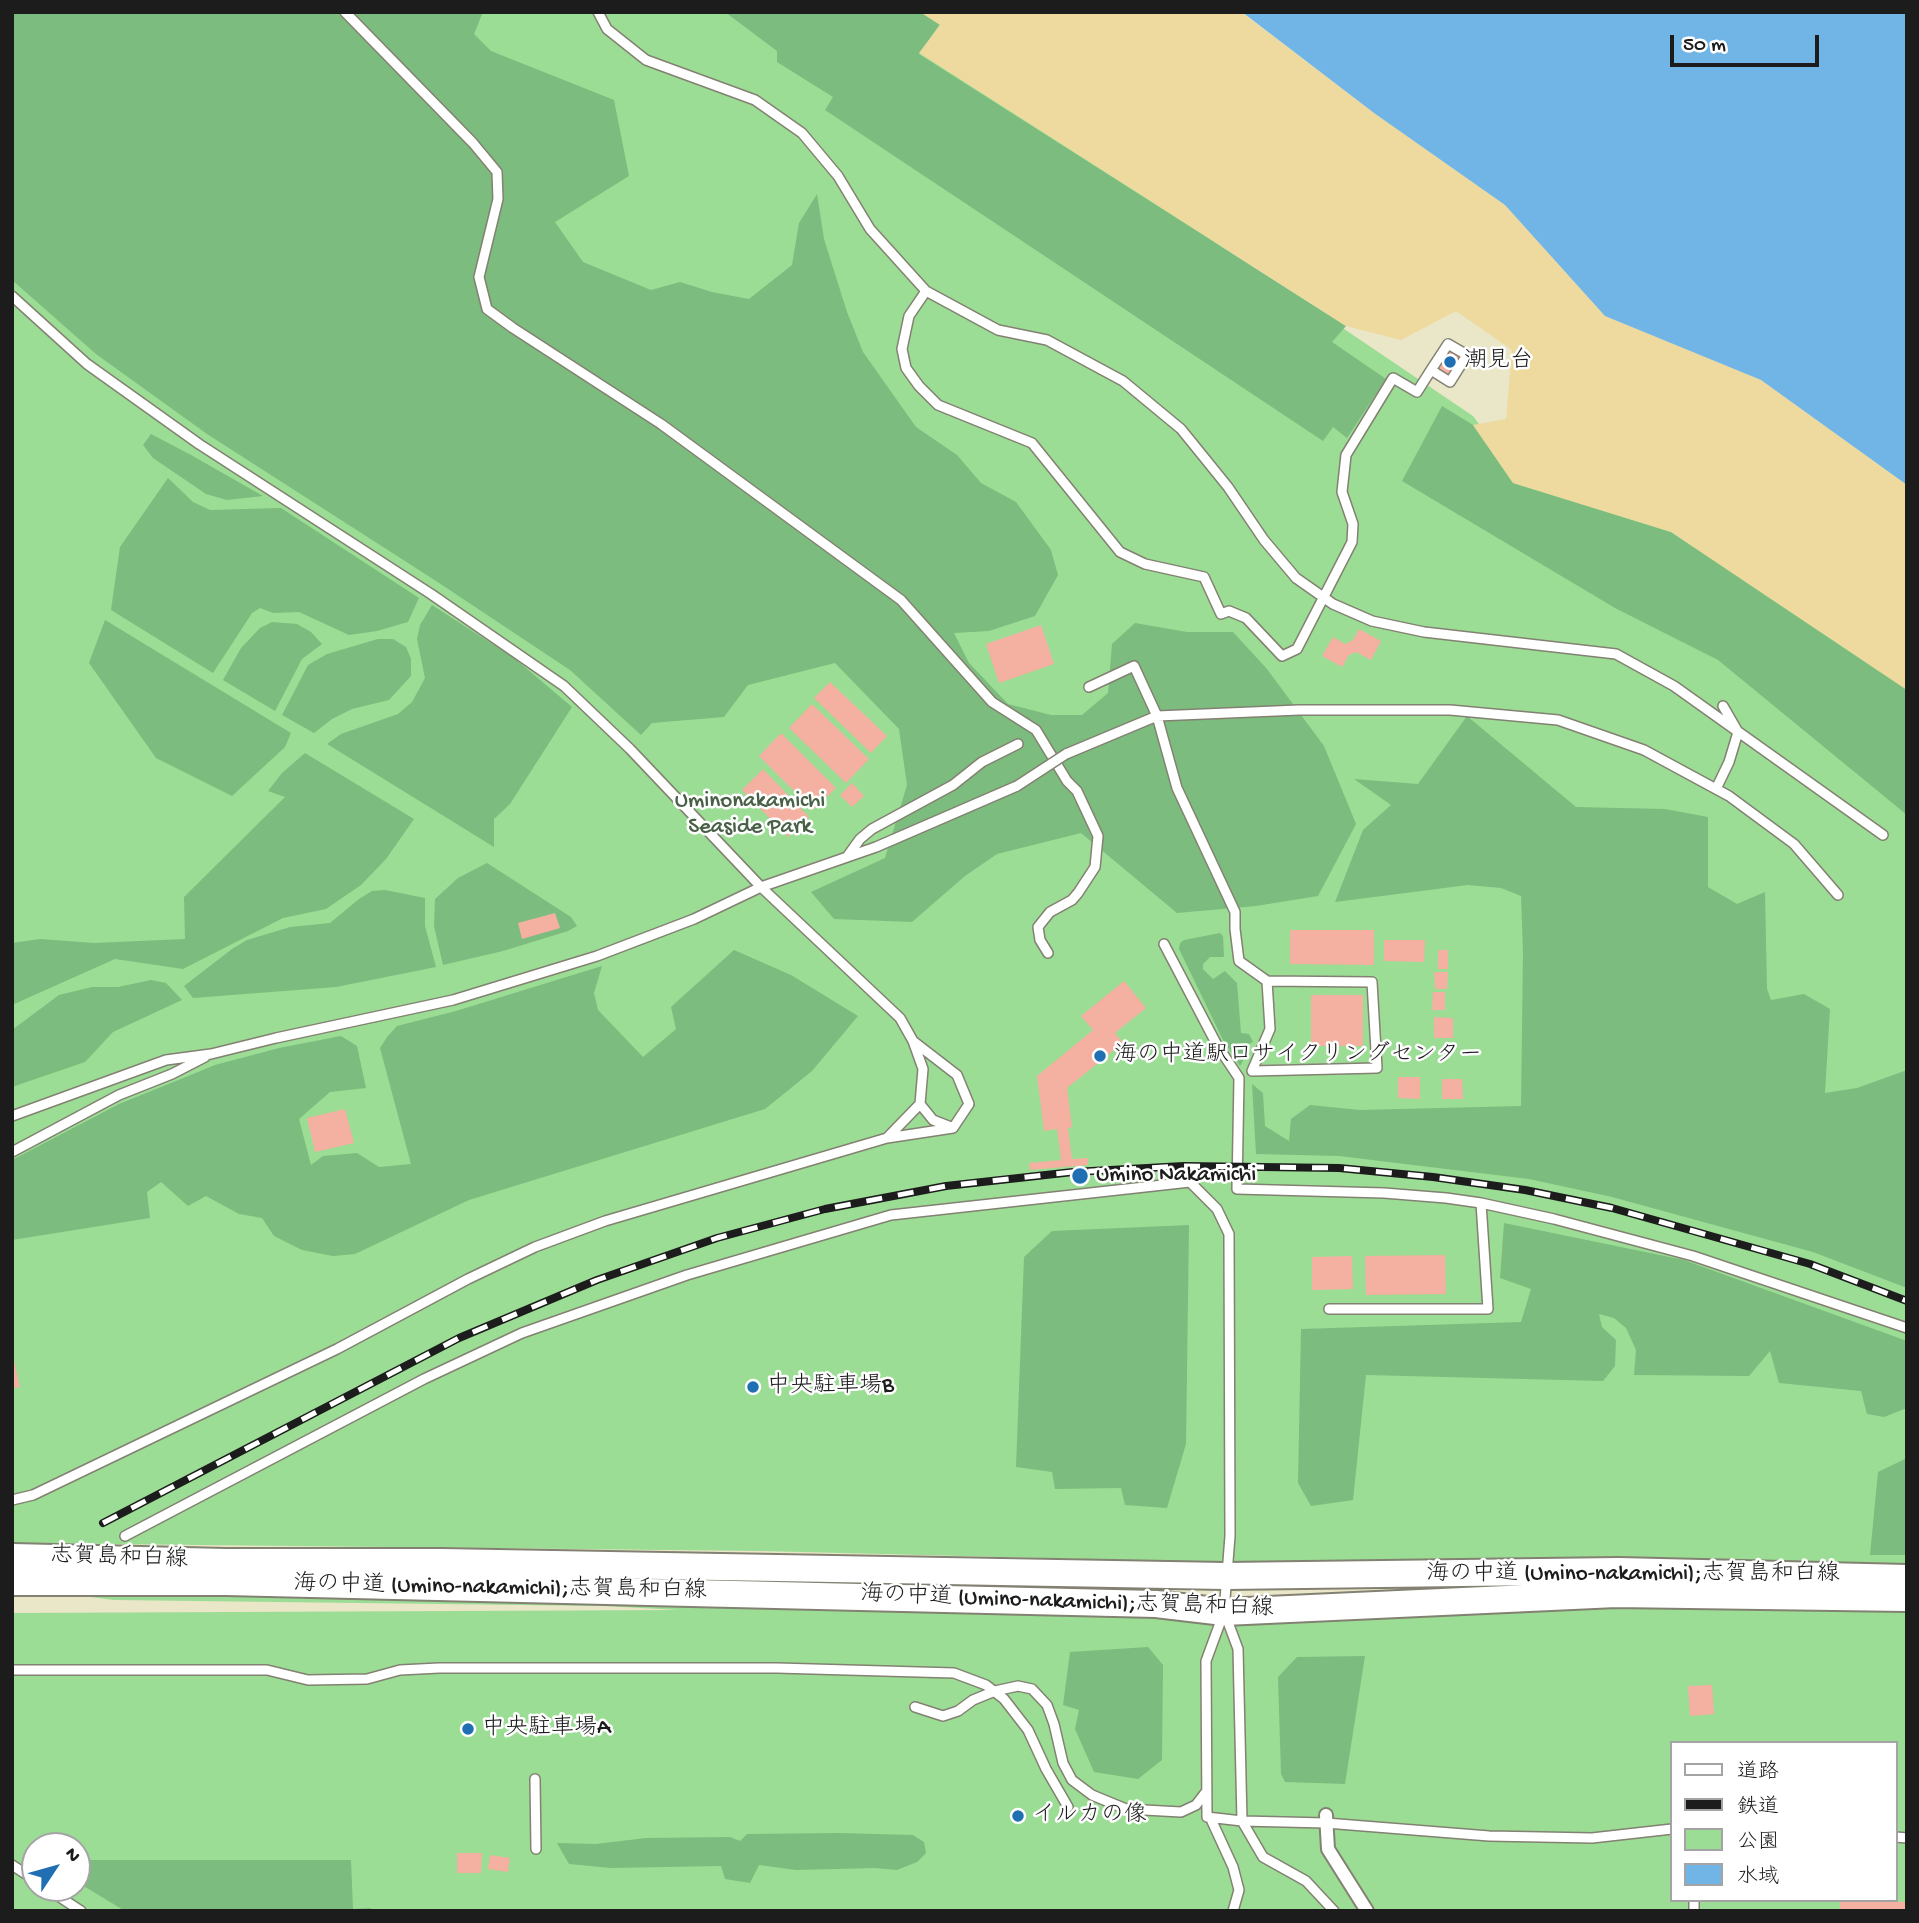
<!DOCTYPE html>
<html>
<head>
<meta charset="utf-8">
<style>
  body { margin:0 }
  #map { position:relative; width:1919px; height:1923px; overflow:hidden; background:#eae6c8; font-family:"Gochi Hand","Klee One",sans-serif }
  canvas { display:block }
  .frame { position:absolute; inset:0; border:14px solid #1c1c1c; pointer-events:none }
  .legend { position:absolute; left:1670px; top:1741px; width:228px; height:161px; box-sizing:border-box; background:#fff; border:2px solid #a4a4a4; margin:0; padding:9px 12px; list-style:none; font-size:21px; color:#1c1c1c }
  .legend li { display:flex; align-items:center; gap:14px; height:35px }
  .legend b { width:35px; border:2px solid #a4a4a4 }
  .north { position:absolute; left:21px; top:1832px; width:70px; height:70px; box-sizing:border-box; background:#fff; border:2px solid #a4a4a4; border-radius:50%; rotate:54deg; font-size:19px; font-weight:700; line-height:28px; text-align:center; color:#1c1c1c }
  .north::after { content:''; display:block; margin:auto; width:24px; height:32px; background:#1f6fb2; clip-path:polygon(50% 0,100% 100%,50% 72%,0 100%) }
  .scale { position:absolute; left:1670px; top:35px; width:149px; height:32px; box-sizing:border-box; border:4px solid #1c1c1c; border-top:0; padding-left:9px; font-size:21px; line-height:24px; white-space:nowrap; color:#1c1c1c; -webkit-text-stroke:5px #fff; paint-order:stroke }
</style>
</head>
<body>
<div id="map">
<canvas width="1919" height="1923"></canvas>
<div class="frame"></div>
<ul class="legend">
<li><b style="height:9px;background:#fff"></b>道路</li>
<li><b style="height:9px;background:#1c1c1c"></b>鉄道</li>
<li><b style="height:19px;background:#9bdd94"></b>公園</li>
<li><b style="height:19px;background:#70b5e6"></b>水域</li>
</ul>
<div class="north">N</div>
<div class="scale">50 m</div>
</div>
<script>
const context = document.querySelector('canvas').getContext('2d');
context.lineJoin = 'round';
function paint(path, color) { context.fillStyle = color; context.fill(path, 'evenodd'); }
const toPath = rows => new Path2D(rows.map(r => 'M' + r).join(''));
function strokePath(path, color, width, dash) { context.strokeStyle = color; context.lineWidth = width; context.lineCap = dash ? 'butt' : 'round'; context.setLineDash(dash || []); context.stroke(path); }
function drawText(font, color, halo, rows, align = 'center') {
  context.font = font + ' "Gochi Hand","Klee One",sans-serif'; context.lineWidth = 5; context.setLineDash([]); context.textBaseline = 'middle'; context.strokeStyle = halo; context.fillStyle = color; for (const [text, x, y, turn = 0] of rows) {
    context.save(); context.translate(x, y); context.rotate((+turn || 0) * Math.PI / 180); context.textAlign = isNaN(turn) ? turn : align; if (halo) context.strokeText(text, 0, 0); context.fillText(text, 0, 0); context.restore();
  }
}
paint(toPath([
  [12,12,928,12,949,25,932,51,1473,416,1513,470,1665,521,1907,685,1907,1568,1601,1558,1286,1564,761,1551,12,1543],
  [51,1592,604,1598,842,1610,1907,1606,1907,1911,12,1911,12,1613,679,1610,604,1606,114,1600],
  [1672,1743,1896,1743,1896,1900,1672,1900],
  [35,1846,77,1846,77,1888,35,1888]
]), '#9bdd94');
paint(toPath([
  [12,12,483,12,474,34,491,51,614,100,629,176,555,222,583,262,651,290,680,282,712,292,749,299,792,265,799,223,817,194,824,239,847,312,863,352,916,427,957,455,981,483,1016,502,1051,550,1058,575,1035,616,989,631,954,633,969,663,1008,704,1051,715,1082,715,1108,693,1112,644,1135,623,1187,632,1233,632,1267,669,1324,746,1356,824,1318,896,1256,906,1177,913,1081,833,997,854,965,876,912,922,834,919,811,892,885,858,907,785,899,729,835,663,748,685,724,717,652,723,641,735,570,670,433,579,207,434,96,354,12,280],
  [725,12,920,12,940,24,919,54,1346,326,1332,342,1386,379,1347,438,1333,427,1323,441,825,110,833,97,777,62,777,51],
  [1442,406,1473,425,1513,483,1671,532,1907,690,1907,815,1718,660,1615,608,1402,481],
  [151,434,191,455,263,496,227,500,206,494,153,458,143,445],
  [168,478,193,502,210,510,281,508,419,598,408,622,377,631,349,635,299,612,273,613,260,608,252,613,213,673,111,610,120,547],
  [432,605,514,658,572,707,510,804,494,819,494,847,327,744,341,734,398,714,412,702,425,678,417,639,420,625],
  [105,620,291,733,285,747,232,796,156,758,89,663],
  [272,622,297,624,311,632,322,644,302,659,275,711,223,680,241,648,260,628],
  [378,639,393,639,406,647,411,659,411,676,389,700,352,709,332,719,314,733,282,715,308,665,327,654],
  [1467,716,1576,807,1665,809,1708,817,1708,887,1737,904,1765,892,1767,989,1771,1000,1804,994,1830,1009,1825,1093,1857,1088,1907,1070,1907,1288,1813,1252,1612,1197,1529,1179,1339,1156,1256,1154,1252,1084,1263,1093,1265,1126,1289,1141,1291,1119,1310,1105,1360,1110,1521,1106,1523,952,1521,896,1501,888,1468,885,1335,902,1363,830,1391,805,1354,779,1418,784],
  [305,753,414,819,386,859,361,885,326,909,283,918,183,969,115,959,12,1005,12,943,40,939,94,943,185,939,184,897,285,797,268,791,282,773],
  [487,863,571,917,577,926,568,931,503,951,443,965,434,926,435,899,458,878],
  [385,890,425,898,425,926,436,967,336,987,193,998,184,986,232,949,247,940,290,927,330,923,359,899,372,891],
  [1220,933,1223,936,1224,957,1210,957,1203,964,1203,969,1213,979,1225,971,1237,983,1241,1033,1249,1034,1253,1042,1246,1045,1249,1050,1240,1066,1223,1040,1179,949,1180,943,1184,940],
  [734,950,791,975,858,1016,812,1071,765,1109,469,1200,355,1254,333,1256,302,1250,274,1236,262,1218,239,1214,206,1196,188,1206,161,1182,147,1192,150,1218,12,1240,12,1160,119,1104,176,1081,215,1065,279,1048,341,1036,357,1046,366,1088,330,1092,299,1119,311,1165,323,1156,357,1153,379,1167,411,1164,380,1048,387,1037,397,1026,456,1011,602,966,594,993,598,1010,643,1057,676,1029,671,1007],
  [151,980,166,983,182,1000,113,1032,85,1062,12,1087,12,1030,59,995,92,987,118,987],
  [1504,1223,1684,1260,1907,1341,1907,1408,1884,1417,1867,1414,1861,1391,1779,1383,1770,1351,1749,1376,1634,1375,1636,1350,1626,1328,1614,1318,1599,1314,1602,1327,1616,1340,1615,1366,1603,1381,1366,1375,1353,1500,1311,1506,1298,1483,1301,1329,1521,1322,1531,1289,1500,1278],
  [1189,1225,1186,1444,1167,1508,1125,1505,1121,1488,1055,1489,1052,1472,1016,1467,1024,1257,1052,1231],
  [1907,1458,1907,1555,1870,1555,1878,1472],
  [1148,1647,1163,1665,1162,1760,1138,1779,1094,1772,1075,1729,1079,1710,1063,1705,1070,1652],
  [1365,1656,1345,1784,1285,1782,1281,1774,1278,1677,1297,1657],
  [839,1833,913,1835,924,1842,926,1853,917,1862,897,1870,875,1868,796,1870,759,1865,750,1883,725,1879,721,1866,611,1868,569,1864,557,1843,596,1844,646,1838,730,1837,740,1841,747,1834],
  [77,1860,351,1860,353,1909,371,1908,371,1911,125,1911,77,1882]
]), '#7cbc7e');
paint(toPath([
  [920,12,1241,12,1374,113,1505,205,1605,316,1761,380,1907,485,1907,690,1671,532,1513,483,1473,425,1506,419,1512,350,1456,311,1401,340,1346,326,919,53,940,25]
]), '#eeda9e');
paint(toPath([
  [1242,12,1907,12,1907,485,1761,380,1605,316,1505,205,1374,113]
]), '#70b5e6');
paint(toPath([
  [1452,340,1468,351,1451,377,1435,367,1442,356,1437,353,1444,342,1449,345],
  [1041,625,1054,664,999,683,986,644],
  [1359,629,1381,641,1371,660,1356,652,1349,655,1342,667,1322,656,1333,637,1345,644,1353,640],
  [830,682,887,736,871,753,814,698],
  [812,704,869,759,846,783,789,728],
  [781,733,836,788,813,810,759,756],
  [763,769,809,817,788,837,742,790],
  [852,783,864,796,852,807,840,795],
  [555,913,560,928,522,939,518,923],
  [1290,930,1374,930,1374,965,1290,964],
  [1384,940,1425,940,1424,962,1384,961],
  [1438,950,1448,950,1448,969,1438,969],
  [1434,972,1448,972,1447,989,1435,989],
  [1124,981,1146,1008,1115,1033,1123,1043,1067,1088,1072,1127,1068,1128,1072,1159,1088,1158,1088,1165,1030,1170,1029,1163,1061,1160,1057,1129,1044,1131,1037,1076,1093,1030,1081,1016],
  [1433,992,1445,992,1445,1010,1432,1010],
  [1311,995,1363,995,1363,1046,1311,1046],
  [1434,1017,1453,1018,1453,1038,1434,1038],
  [1398,1077,1420,1077,1420,1099,1398,1098],
  [1442,1079,1462,1079,1463,1099,1442,1099],
  [345,1109,354,1143,315,1152,307,1118],
  [1445,1255,1446,1294,1366,1295,1365,1256],
  [1352,1256,1353,1289,1312,1290,1312,1257],
  [12,1351,20,1387,12,1388],
  [1712,1685,1714,1714,1690,1716,1688,1686],
  [457,1853,482,1853,481,1873,457,1873],
  [490,1855,510,1858,508,1872,488,1869],
  [1840,1901,1907,1902,1907,1911,1840,1911]
]), '#f4b0a0');
const service = toPath([
  [345,12,473,143,497,172,498,199,479,277,487,309,513,328,661,424,901,600,992,702,1036,730,1067,781,1077,791,1098,836,1095,867,1078,893,1072,900,1050,912,1038,927,1040,940,1048,953],
  [598,12,607,29,646,60,755,100,802,133,838,176,870,229,926,291,998,330,1047,340,1123,381,1181,429,1228,487,1264,540,1296,578,1333,604,1372,621,1424,632,1616,654,1674,686,1883,835],
  [926,291,909,316,902,349,906,368,919,386,938,405,1032,443,1120,552,1145,564,1204,577,1221,614,1229,611,1246,618,1282,656,1297,649,1352,542,1353,524,1342,492,1346,455,1393,378,1417,392,1431,370,1448,344,1467,355,1450,382,1431,370],
  [12,296,87,364,199,444,431,594,564,686,630,749,761,887,900,1018,913,1041,923,1069,920,1104,887,1138],
  [1089,687,1134,666,1157,716,1177,788,1235,912,1235,929,1239,961,1267,981,1372,982,1377,1068,1252,1071,1270,1029,1267,981],
  [1066,754,1157,716,1299,710,1450,710,1558,720,1644,750,1729,796,1794,844,1838,895],
  [1716,789,1729,762,1738,732,1723,706],
  [847,857,860,839,872,829,953,785,982,762,1018,744],
  [1164,944,1217,1045,1239,1078,1237,1189,1384,1193,1446,1198,1481,1203,1554,1219,1693,1256,1907,1328],
  [920,1104,933,1120,951,1127],
  [12,1116,166,1060,211,1054,276,1038,453,1000,597,956,694,919,761,887,876,847,1017,786],
  [12,1152,119,1095,172,1074,205,1057],
  [1329,1309,1488,1309,1481,1203],
  [12,1500,33,1495,337,1349,468,1279,535,1247,605,1221,887,1138,953,1128,969,1104,957,1075,913,1041],
  [125,1536,424,1379,522,1333,687,1275,891,1215,1190,1182,1217,1209,1229,1234,1230,1536,1224,1612,1206,1661,1207,1817,1242,1821,1326,1823,1489,1836,1592,1838,1672,1829],
  [1225,1614,1238,1649,1242,1821,1263,1857,1306,1881,1334,1911],
  [12,1670,267,1670,308,1680,367,1679,400,1670,439,1668,777,1668,954,1673,986,1685,1004,1699,1028,1730,1046,1769,1068,1807],
  [915,1707,943,1716,958,1711,973,1700,995,1691,1018,1686,1032,1689,1047,1705,1054,1724,1063,1763,1072,1780,1092,1795,1126,1809,1181,1812,1196,1805,1206,1792],
  [535,1779,536,1849],
  [1210,1817,1233,1867,1239,1890,1233,1911],
  [1896,1837,1907,1838],
  [12,1865,35,1880],
  [46,1888,81,1911],
  [1694,1900,1694,1911]
]);
const pedestrian = toPath([
  [1326,1815,1328,1849,1367,1911]
]);
const primary = toPath([
  [226,1562,441,1562,1225,1576,1619,1571,1907,1578],
  [226,1582,1156,1604,1224,1612,1616,1594,1907,1598]
]);
strokePath(service, '#838172', 12);
strokePath(pedestrian, '#838172', 16);
strokePath(primary, '#838172', 30);
strokePath(service, '#fff', 9);
strokePath(pedestrian, '#fff', 12);
strokePath(primary, '#fff', 26);
const rail = toPath([
  [103,1523,459,1338,597,1280,717,1238,825,1209,946,1186,1073,1172,1184,1166,1339,1168,1433,1177,1525,1190,1612,1208,1810,1264,1907,1301]
]);
strokePath(rail, '#1c1c1c', 8);
strokePath(rail, '#fff', 5, [16]);
const serviceBridge = toPath([
  [1017,786,1066,754]
]);
const primaryBridge = toPath([
  [12,1557,226,1562],
  [12,1582,226,1582]
]);
strokePath(serviceBridge, '#838172', 12, []);
strokePath(primaryBridge, '#838172', 30, []);
strokePath(serviceBridge, '#fff', 9);
strokePath(primaryBridge, '#fff', 26);
for (const [x, y, r, color] of [
  [1450,362,7,"#1f6fb2"],
  [1100,1056,7,"#1f6fb2"],
  [1080,1176,9,"#1f6fb2"],
  [753,1387,7,"#1f6fb2"],
  [468,1729,7,"#1f6fb2"],
  [1018,1816,7,"#1f6fb2"]
]) { const dot = new Path2D(); dot.arc(x, y, r, 0, 2 * Math.PI); context.fillStyle = color; context.fill(dot); strokePath(dot, '#fff', 2.5); }
drawText('23px', '#1c1c1c', '#fff', [
  ["潮見台",1464,362],
  ["海の中道駅口サイクリングセンター",1114,1056],
  ["Umino Nakamichi",1096,1176],
  ["中央駐車場B",767,1387],
  ["中央駐車場A",482,1729],
  ["イルカの像",1032,1816]
], 'left');
drawText('23px', '#486046', '#fff', [
  ["Uminonakamichi",750,802],
  ["Seaside Park",750,828]
]);
drawText('23px', '#1c1c1c', '#fff', [
  ["志賀島和白線",119,1559,2],
  ["海の中道 (Umino-nakamichi);志賀島和白線",1633,1575],
  ["海の中道 (Umino-nakamichi);志賀島和白線",500,1589,1],
  ["海の中道 (Umino-nakamichi);志賀島和白線",1067,1603,2]
]);
</script>
</body>
</html>
